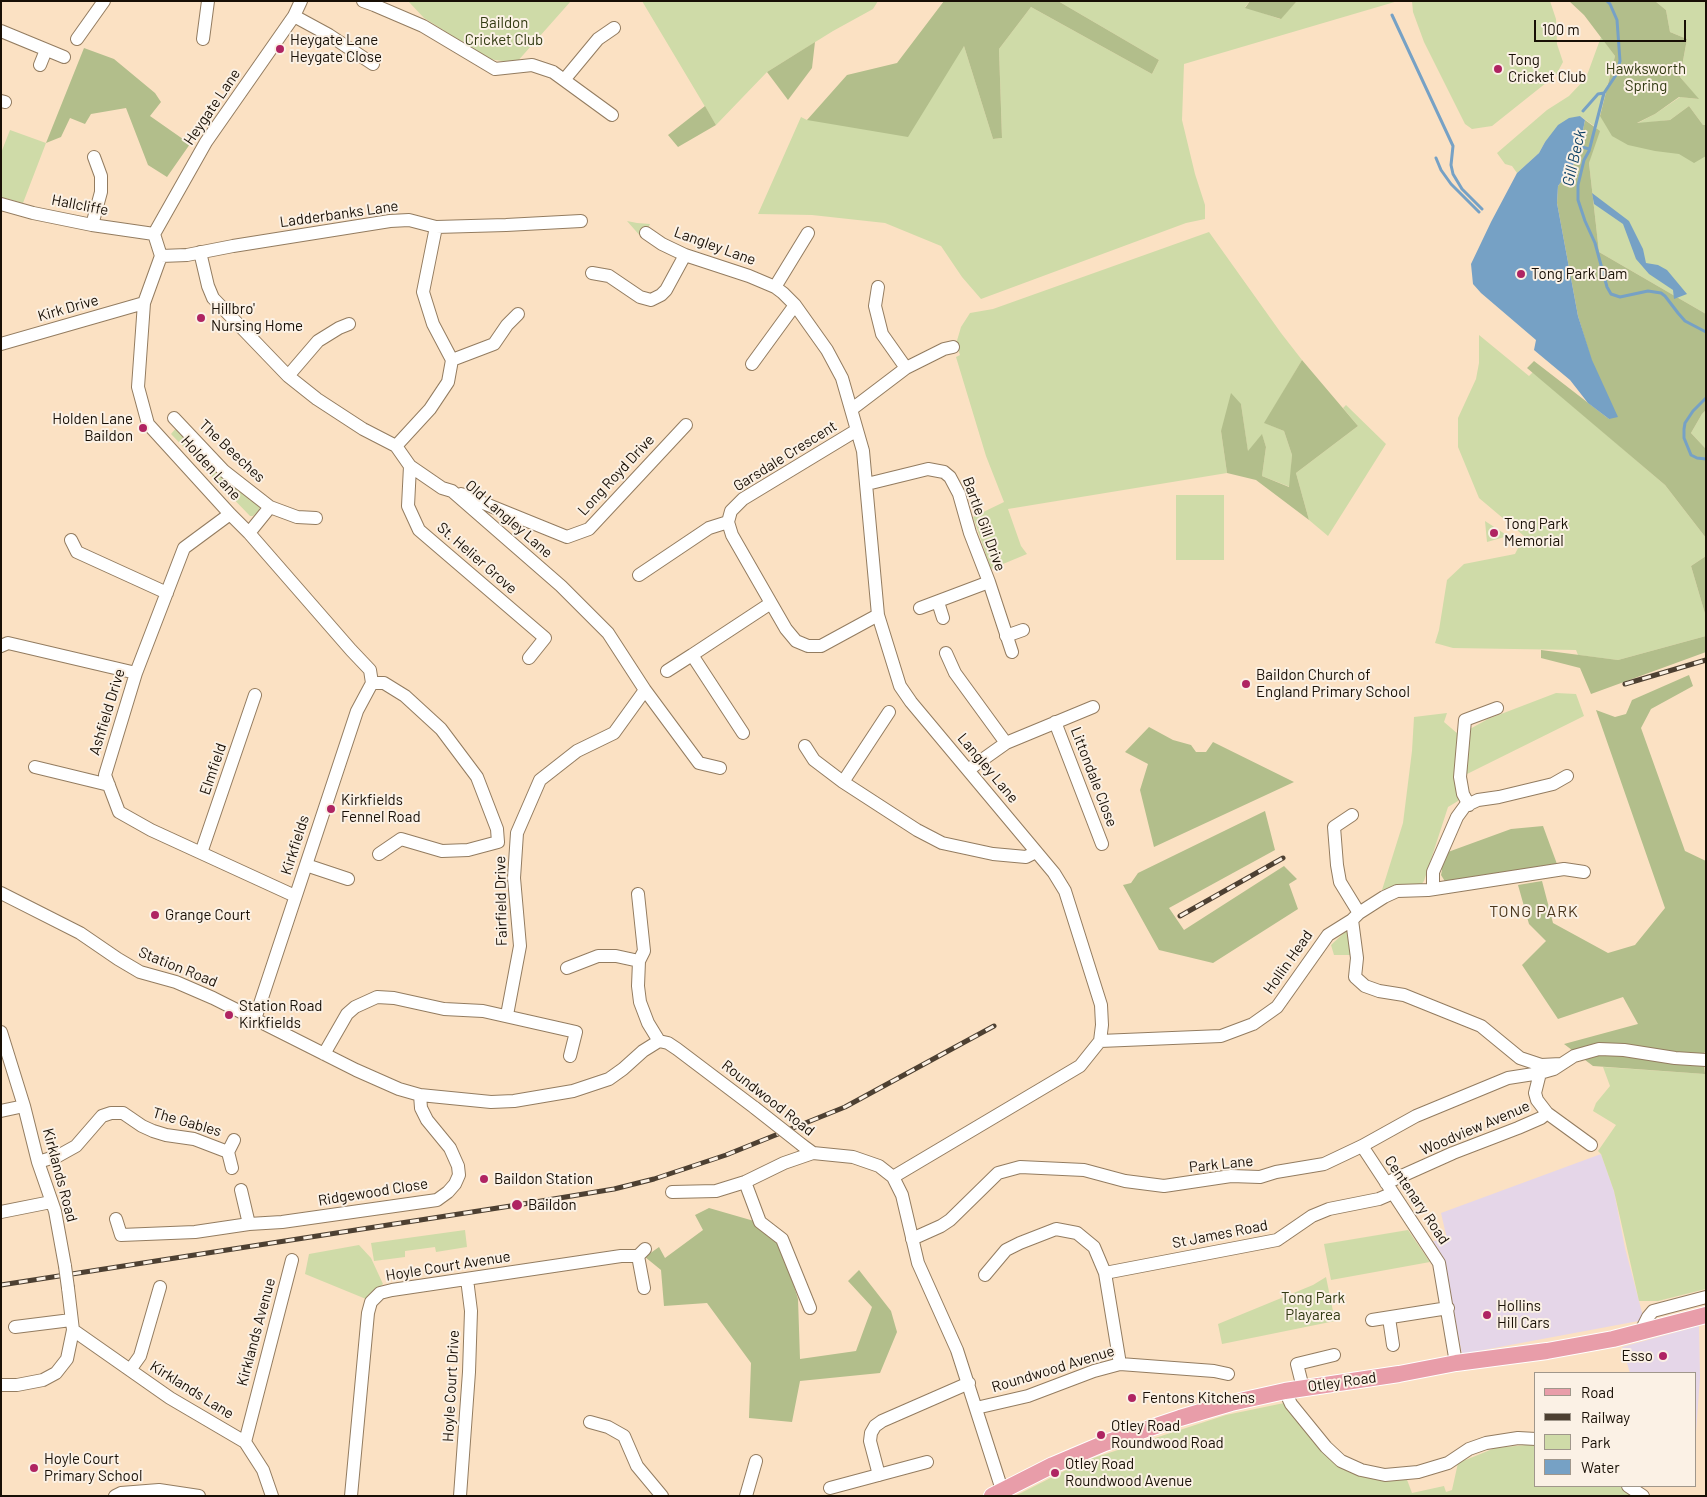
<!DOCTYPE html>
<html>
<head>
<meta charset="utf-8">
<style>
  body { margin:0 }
  #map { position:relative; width:1707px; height:1497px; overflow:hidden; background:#fbe1c3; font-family:Barlow,sans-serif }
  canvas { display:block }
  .frame { position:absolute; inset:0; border:2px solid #180f05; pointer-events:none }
  .legend { position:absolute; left:1534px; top:1372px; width:162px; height:115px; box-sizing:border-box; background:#fbf1e5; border:1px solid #a0978b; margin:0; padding:6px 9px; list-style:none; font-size:15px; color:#180f05 }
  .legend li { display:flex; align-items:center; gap:10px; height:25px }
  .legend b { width:25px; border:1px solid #a0978b }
  .scale { position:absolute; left:1534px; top:20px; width:152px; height:22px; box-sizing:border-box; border:2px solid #180f05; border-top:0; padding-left:6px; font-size:15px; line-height:18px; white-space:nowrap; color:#180f05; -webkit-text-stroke:4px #fbf1e5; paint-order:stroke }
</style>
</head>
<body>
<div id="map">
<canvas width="1707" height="1497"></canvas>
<div class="frame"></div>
<ul class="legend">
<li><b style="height:6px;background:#e89da9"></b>Road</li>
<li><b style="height:6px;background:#4d4032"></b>Railway</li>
<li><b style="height:14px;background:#cfdba8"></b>Park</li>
<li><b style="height:14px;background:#76a1c5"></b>Water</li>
</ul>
<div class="scale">100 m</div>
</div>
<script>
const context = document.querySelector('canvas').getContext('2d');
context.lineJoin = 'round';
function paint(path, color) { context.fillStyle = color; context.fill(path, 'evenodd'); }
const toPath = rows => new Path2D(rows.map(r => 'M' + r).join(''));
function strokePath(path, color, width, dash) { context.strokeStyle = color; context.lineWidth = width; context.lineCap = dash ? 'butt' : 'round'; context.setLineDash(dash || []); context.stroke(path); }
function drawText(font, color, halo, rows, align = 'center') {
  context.font = font + ' Barlow,sans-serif'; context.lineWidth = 4; context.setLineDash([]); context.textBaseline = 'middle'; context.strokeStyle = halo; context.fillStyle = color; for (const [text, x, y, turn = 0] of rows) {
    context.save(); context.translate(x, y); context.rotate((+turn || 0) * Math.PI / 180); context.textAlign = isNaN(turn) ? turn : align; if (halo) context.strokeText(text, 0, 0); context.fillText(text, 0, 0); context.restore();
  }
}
paint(toPath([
  [1601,1154,1614,1191,1625,1248,1644,1320,1462,1354,1442,1256,1433,1241,1447,1239,1441,1213],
  [1699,1326,1700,1378,1696,1432,1696,1373,1630,1373,1622,1347]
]), '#e5d6e8');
paint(toPath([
  [408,1,571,1,516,63,495,60,488,58,424,18],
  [642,1,878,1,873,9,833,31,767,72,716,125],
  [1058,1,1250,1,1245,7,1280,19,1297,1,1398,1,1184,64,1182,120,1195,174,1205,205,1205,219,1186,223,981,299,962,277,941,246,885,223,812,215,758,214,801,117,807,120,964,46,993,139,1002,138,999,49,1031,7,1152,74,1159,60],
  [1412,1,1550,1,1556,19,1557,44,1563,62,1556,75,1492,126,1472,129,1465,124,1424,42,1413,12],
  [1655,1,1706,1,1706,314,1599,252,1589,163,1597,128,1580,116,1545,142,1539,153,1517,173,1512,166,1505,164,1497,153,1547,110,1569,96,1586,78,1601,37,1615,56,1600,115,1609,130,1703,125,1689,106,1670,120,1636,124,1655,114,1680,97,1698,99,1680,77,1687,39,1670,32,1666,10],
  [10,130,46,143,23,203,1,197,1,153],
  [627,221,637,223,650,224,646,233,642,238],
  [1209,232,1281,333,1302,360,1265,423,1284,431,1292,455,1290,487,1262,476,1266,447,1262,435,1248,452,1241,404,1221,431,1227,473,1008,509,1021,546,1027,554,991,569,973,517,1004,502,986,456,956,357,960,355,956,344,961,327,970,313,993,309],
  [1479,335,1529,376,1533,372,1665,485,1706,538,1706,556,1691,566,1706,617,1706,636,1618,660,1578,655,1576,650,1453,648,1435,643,1439,630,1447,580,1464,564,1515,554,1524,536,1479,498,1458,447,1458,418,1476,379,1479,363],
  [1346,405,1386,444,1328,536,1309,520,1296,473,1358,426,1343,408],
  [1706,410,1706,449,1691,433,1702,414],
  [177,427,260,506,259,510,253,516,250,516,171,434],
  [1176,495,1224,495,1224,560,1176,560],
  [1485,521,1508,536,1487,542],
  [1556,693,1576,694,1584,716,1465,775,1468,730,1488,719],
  [1447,713,1444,722,1458,734,1458,801,1448,807,1424,881,1421,885,1382,890,1403,823,1412,751,1414,717],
  [1348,929,1354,955,1334,955,1331,945],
  [1603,1067,1706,1074,1706,1289,1658,1301,1639,1301,1614,1191,1601,1154,1598,1151,1616,1125,1593,1111,1596,1103,1610,1086],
  [465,1230,467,1247,436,1252,435,1247,405,1251,405,1257,374,1261,371,1243],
  [1408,1230,1430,1262,1331,1280,1324,1244],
  [359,1245,371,1258,383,1284,366,1299,305,1274,309,1254],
  [1326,1277,1335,1321,1222,1344,1218,1324,1313,1285],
  [1284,1403,1327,1456,1406,1477,1412,1493,1444,1486,1446,1492,1452,1490,1458,1463,1495,1448,1536,1444,1536,1486,1619,1486,1634,1496,1015,1496,1084,1461,1226,1415]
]), '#cfdba8');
paint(toPath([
  [944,1,1058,1,1159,60,1152,74,1031,7,999,49,1002,138,993,139,964,46,908,137,807,120,847,75,897,63],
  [1250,1,1297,1,1281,19,1245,8],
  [1569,1,1655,1,1666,10,1670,32,1687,39,1680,77,1699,99,1679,97,1655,114,1637,123,1670,120,1689,106,1703,125,1706,125,1706,156,1694,163,1679,154,1655,151,1628,145,1612,136,1600,116,1615,56,1584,15],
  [815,42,812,68,788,100,767,72],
  [84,48,114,59,155,93,161,102,150,116,190,144,167,177,148,165,126,108,91,114,85,124,70,118,61,137,46,143],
  [705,106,716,125,678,147,668,135],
  [1585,120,1600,131,1589,163,1599,252,1706,314,1706,410,1702,414,1691,433,1706,449,1706,538,1665,485,1527,368,1534,361,1609,419,1578,316,1557,203,1558,186,1572,168,1579,150],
  [1302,360,1358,426,1296,473,1309,520,1256,480,1227,473,1221,431,1231,393,1241,404,1248,451,1262,434,1266,447,1262,476,1289,487,1292,455,1284,431,1264,423],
  [1706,556,1706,617,1691,566],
  [1706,636,1706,652,1591,694,1580,668,1541,658,1541,650,1618,660],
  [1689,675,1693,686,1651,709,1641,728,1685,851,1706,861,1706,1051,1703,1054,1705,1074,1593,1066,1564,1044,1638,1024,1623,997,1558,1019,1522,965,1546,941,1529,924,1518,885,1542,881,1553,923,1608,953,1635,945,1665,908,1596,710,1615,717,1626,714,1632,700],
  [1149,727,1173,740,1191,745,1196,752,1206,752,1213,742,1294,782,1154,847,1140,790,1148,764,1125,752],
  [1265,811,1275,850,1169,908,1184,930,1284,866,1297,879,1289,884,1298,909,1213,963,1159,950,1123,885,1131,883,1138,873],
  [1543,826,1557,864,1446,883,1441,875,1442,870,1440,867,1448,852,1511,829],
  [709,1208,754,1221,782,1247,798,1299,800,1359,856,1351,872,1307,848,1281,859,1270,891,1311,897,1332,880,1373,800,1381,792,1422,749,1418,751,1363,707,1303,664,1306,661,1270,645,1257,659,1247,665,1258,703,1230,695,1215]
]), '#b2be8b');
paint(toPath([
  [1580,116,1585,120,1579,150,1572,168,1558,186,1557,203,1578,316,1592,360,1618,417,1609,419,1588,403,1570,380,1534,350,1536,340,1481,293,1473,284,1471,264,1491,222,1517,173,1539,153,1545,142,1558,125,1569,118],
  [1592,193,1629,221,1643,249,1646,263,1658,265,1667,270,1687,294,1674,299,1673,290,1649,274,1636,259,1623,224,1594,204]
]), '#76a1c5');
strokePath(toPath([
  [1392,15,1453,146,1451,165,1453,174,1462,189,1482,209],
  [1604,93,1589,151,1584,160,1578,185,1578,200,1585,221,1595,243,1607,287,1611,294,1620,297,1648,291,1661,293,1665,296,1678,313,1685,321,1706,332],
  [1583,111,1598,94,1604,93,1616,75,1620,61,1617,20,1610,4,1607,1],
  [1579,146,1589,149],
  [1436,158,1441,170,1451,184,1479,212],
  [1706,398,1693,411,1685,423,1684,429,1684,438,1691,455,1697,458,1706,459]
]), '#76a1c5', 3);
const minor = toPath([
  [363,1,374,5,423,26,495,69,532,65,553,72,612,115],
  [294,16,329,35,373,64],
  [1,31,64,57],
  [77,39,104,1],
  [203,39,208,1],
  [40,65,46,50],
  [564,80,598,39,614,28],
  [1,101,5,102],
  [1,204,33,213,92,225,154,234],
  [92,225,101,192,101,176,94,157],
  [646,233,662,244,685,255,749,276,775,287,783,293,795,305,827,350,842,378,863,451,878,615,900,686,911,702,1054,873,1065,891,1101,1005,1102,1025,1100,1041,1080,1066,893,1177],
  [154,234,161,256,144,303,138,387,148,424,230,514,249,533,351,650,370,670,372,683],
  [154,234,206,142,294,16,301,1],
  [200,252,208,286,213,298,288,376,317,399,363,429,396,446,410,466,442,488,452,491,561,586,608,633,645,690,699,763,720,768],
  [161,256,187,255,233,246,390,221,409,220,436,227,506,225,581,221],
  [592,273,609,276,640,297,651,300,661,295,666,290,685,255],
  [775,287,808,233],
  [878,287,875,306,882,334,906,368],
  [1,344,144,303],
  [452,360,494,344,507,325,518,314],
  [752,364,795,305],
  [288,376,318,341,339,328,349,324],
  [852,409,906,368,944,349,953,347],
  [174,418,224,471,270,507,297,517,316,518],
  [857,430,743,499,731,511,728,522,732,535,771,603,786,629,796,641,808,646,821,646,878,615],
  [396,446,430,409,448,382,452,360,433,324,423,292,436,227],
  [410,466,408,506,419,530,545,638,529,658],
  [867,484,928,469,944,472,950,477,959,494,970,533,989,582,1012,652],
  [461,494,567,537,589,529,686,425],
  [230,514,184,548,136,673,105,775,119,812,151,830,295,896],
  [249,533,270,507],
  [71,540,77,552,167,593],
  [639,575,709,528,728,522],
  [938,602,943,618],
  [920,608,989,582],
  [1006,636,1023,630],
  [1,646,8,643,136,673],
  [946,653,955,673,1006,743],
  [667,671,692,655],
  [372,683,384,683,405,696,441,729,477,777,497,829,498,842,468,850,442,851,401,839,379,854],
  [1055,722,1102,844],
  [743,733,692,655,771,603],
  [805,746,814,760,843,782,917,830,942,843,993,854,1026,857,1036,852],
  [35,767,109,785],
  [968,770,1006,743,1093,707],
  [843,782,889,712],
  [1469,805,1463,794,1460,777,1465,720,1497,708],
  [1352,815,1334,827,1337,865,1340,882,1359,913],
  [201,853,255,695],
  [306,865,348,879],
  [1433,889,1433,872,1457,817,1465,806,1478,800,1499,797,1553,784,1567,776],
  [1,893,80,933,118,959,140,972,176,982,213,998,356,1070,399,1089,420,1095,491,1102,514,1101,573,1091,609,1079,623,1069,643,1051,659,1041,668,1043,677,1049,755,1108],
  [638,894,644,951,639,961,638,986,640,1002,648,1023,659,1041],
  [1352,920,1357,958,1355,977,1365,986,1379,991,1404,995,1481,1026,1520,1058,1541,1065,1561,1064],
  [567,968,598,956,616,956,639,961],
  [507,1015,520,946,514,878,517,833,540,780,577,751,614,733,645,690],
  [255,1019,357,711,372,683],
  [1,1032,24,1106,38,1162,55,1211,65,1266],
  [1100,1041,1221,1036,1253,1024,1277,1007,1328,935,1352,920,1359,913,1384,897,1397,891,1428,890,1564,869,1584,872],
  [324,1054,347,1014,355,1007,377,997,394,998,444,1009,483,1011,576,1032,570,1056],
  [1,1111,24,1106],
  [802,1145,813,1153,853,1157,879,1166,893,1177,902,1195,918,1263,957,1350,1004,1496],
  [1591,1145,1547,1113,1537,1100,1535,1093,1540,1073,1554,1069,1574,1056,1599,1049,1624,1050,1675,1058,1706,1060],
  [1362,1146,1439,1263,1456,1363],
  [38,1162,58,1156,76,1146,102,1116,111,1113,123,1113,142,1126,153,1131,166,1135,194,1139,228,1152],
  [232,1168,228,1152,234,1140],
  [745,1182,760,1222,782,1239,810,1308],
  [1386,1183,1453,1153,1518,1128,1541,1118,1547,1113],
  [241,1190,249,1224],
  [672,1192,716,1191,745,1182,784,1163,813,1153],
  [1,1212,51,1202],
  [116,1219,121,1235,195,1232,249,1224,282,1222,437,1200,448,1192,455,1184,459,1175,458,1166,450,1148,427,1120,421,1108,420,1095],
  [912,1239,941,1226,950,1220,998,1173,1020,1167,1084,1170,1125,1181,1164,1186,1231,1176,1260,1177,1276,1172,1324,1164,1362,1146,1416,1116,1508,1078,1540,1073],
  [1105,1273,1277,1240,1312,1216,1329,1209,1379,1199,1393,1193],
  [985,1275,1006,1250,1020,1243,1056,1229,1077,1233,1094,1247,1105,1273,1120,1364],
  [644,1288,638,1256,645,1249],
  [1389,1318,1393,1345],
  [1372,1320,1448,1308],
  [15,1327,71,1320],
  [73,1330,170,1398,245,1442,263,1470,272,1496],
  [1641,1331,1648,1317,1653,1311,1706,1297],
  [130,1370,140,1356,160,1287],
  [1,1385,17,1385,43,1380,56,1373,67,1359,73,1330,68,1288],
  [1303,1388,1297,1364,1334,1355],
  [1285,1391,1291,1404,1326,1447,1341,1461,1361,1470,1385,1475,1418,1472,1448,1463,1469,1449,1486,1443,1518,1438,1536,1439],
  [976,1408,1028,1396,1094,1371,1120,1364,1214,1371,1228,1374],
  [590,1422,608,1427,624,1436,637,1466,662,1496],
  [245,1442,292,1260],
  [879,1475,870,1441,871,1433,875,1426,882,1421,969,1383],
  [1628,1486,1643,1496],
  [830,1488,927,1462],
  [115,1496,121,1493,159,1490,199,1496],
  [351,1496,368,1313,371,1302,380,1293,392,1290,621,1256,638,1256],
  [460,1496,469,1372,471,1311,467,1279],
  [746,1496,756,1461]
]);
const major = toPath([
  [992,1496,1053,1465,1105,1443,1180,1418,1231,1403,1285,1391,1399,1374,1456,1363,1547,1351,1613,1339,1706,1315]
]);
strokePath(minor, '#937c60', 14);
strokePath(major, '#fff', 18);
strokePath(minor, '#fff', 12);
strokePath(major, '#e89da9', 16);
const rail = toPath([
  [1625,684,1706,660],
  [1180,916,1283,858],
  [1,1285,517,1205,614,1189,654,1179,726,1155,845,1107,994,1026]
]);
strokePath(rail, '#4d4032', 5);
strokePath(rail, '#fbf1e5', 3, [9]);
const minorBridge = toPath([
  [755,1108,802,1145],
  [65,1266,68,1288]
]);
strokePath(minorBridge, '#937c60', 14, []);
strokePath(minorBridge, '#fff', 12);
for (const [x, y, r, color] of [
  [280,49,5,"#af2462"],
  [1498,69,5,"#af2462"],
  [1521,274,5,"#af2462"],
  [201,318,5,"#af2462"],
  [143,428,5,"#af2462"],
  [1494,533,5,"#af2462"],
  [1246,684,5,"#af2462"],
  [331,809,5,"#af2462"],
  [155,915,5,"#af2462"],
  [229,1015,5,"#af2462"],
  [484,1179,5,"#af2462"],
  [517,1205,6,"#af2462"],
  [1487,1315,5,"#af2462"],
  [1663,1356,5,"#af2462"],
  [1132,1398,5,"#af2462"],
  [1101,1435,5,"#af2462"],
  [34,1468,5,"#af2462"],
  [1055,1473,5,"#af2462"]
]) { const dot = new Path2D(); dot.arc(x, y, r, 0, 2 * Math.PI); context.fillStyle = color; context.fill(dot); strokePath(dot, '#fbf1e5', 2); }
drawText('15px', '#323a12', '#fbf1e5', [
  ["Baildon",504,23],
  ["Cricket Club",504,40],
  ["Hawksworth",1646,69],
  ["Spring",1646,86],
  ["Tong Park",1313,1298],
  ["Playarea",1313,1315]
]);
drawText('15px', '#180f05', '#fbf1e5', [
  ["Heygate Lane",290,40],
  ["Heygate Close",290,57],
  ["Tong",1508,60],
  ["Cricket Club",1508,77],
  ["Tong Park Dam",1531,274],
  ["Hillbro'",211,309],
  ["Nursing Home",211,326],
  ["Holden Lane",133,419,"right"],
  ["Baildon",133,436,"right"],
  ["Tong Park",1504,524],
  ["Memorial",1504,541],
  ["Baildon Church of",1256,675],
  ["England Primary School",1256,692],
  ["Kirkfields",341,800],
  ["Fennel Road",341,817],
  ["Grange Court",165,915],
  ["Station Road",239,1006],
  ["Kirkfields",239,1023],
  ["Baildon Station",494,1179],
  ["Baildon",528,1205],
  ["Hollins",1497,1306],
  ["Hill Cars",1497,1323],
  ["Esso",1653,1356,"right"],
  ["Fentons Kitchens",1142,1398],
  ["Otley Road",1111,1426],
  ["Roundwood Road",1111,1443],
  ["Hoyle Court",44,1459],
  ["Primary School",44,1476],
  ["Otley Road",1065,1464],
  ["Roundwood Avenue",1065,1481]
], 'left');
drawText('15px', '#180f05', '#fbf1e5', [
  ["Heygate Lane",212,107,-56],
  ["Hallcliffe",80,205,11],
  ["Ladderbanks Lane",339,214,-8],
  ["Langley Lane",715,246,20],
  ["Kirk Drive",68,308,-16],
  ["The Beeches",232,451,43],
  ["Garsdale Crescent",785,456,-32],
  ["Holden Lane",211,468,48],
  ["Long Royd Drive",616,475,-47],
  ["Old Langley Lane",509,519,41],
  ["Bartle Gill Drive",984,524,70],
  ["St. Helier Grove",477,558,41],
  ["Ashfield Drive",107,712,-73],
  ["Langley Lane",988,768,50],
  ["Elmfield",213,769,-71],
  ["Littondale Close",1094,777,69],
  ["Kirkfields",295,845,-72],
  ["Fairfield Drive",501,901,-91],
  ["Hollin Head",1288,962,-55],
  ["Station Road",178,967,22],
  ["Roundwood Road",768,1098,38],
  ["The Gables",187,1122,16],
  ["Woodview Avenue",1475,1128,-23],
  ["Park Lane",1221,1164,-6],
  ["Kirklands Road",60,1175,75],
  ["Ridgewood Close",373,1192,-9],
  ["Centenary Road",1417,1200,56],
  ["St James Road",1220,1234,-11],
  ["Hoyle Court Avenue",448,1266,-9],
  ["Kirklands Avenue",256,1332,-75],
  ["Roundwood Avenue",1053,1369,-17],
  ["Otley Road",1342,1382,-8],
  ["Hoyle Court Drive",451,1386,-87],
  ["Kirklands Lane",192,1390,32]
]);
drawText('italic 16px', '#104266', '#fbf1e5', [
  ["Gill Beck",1574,158,-77]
]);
context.letterSpacing = '1px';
drawText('16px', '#4b371d', '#fbf1e5', [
  ["TONG PARK",1534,912]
]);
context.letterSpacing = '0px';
</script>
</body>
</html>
